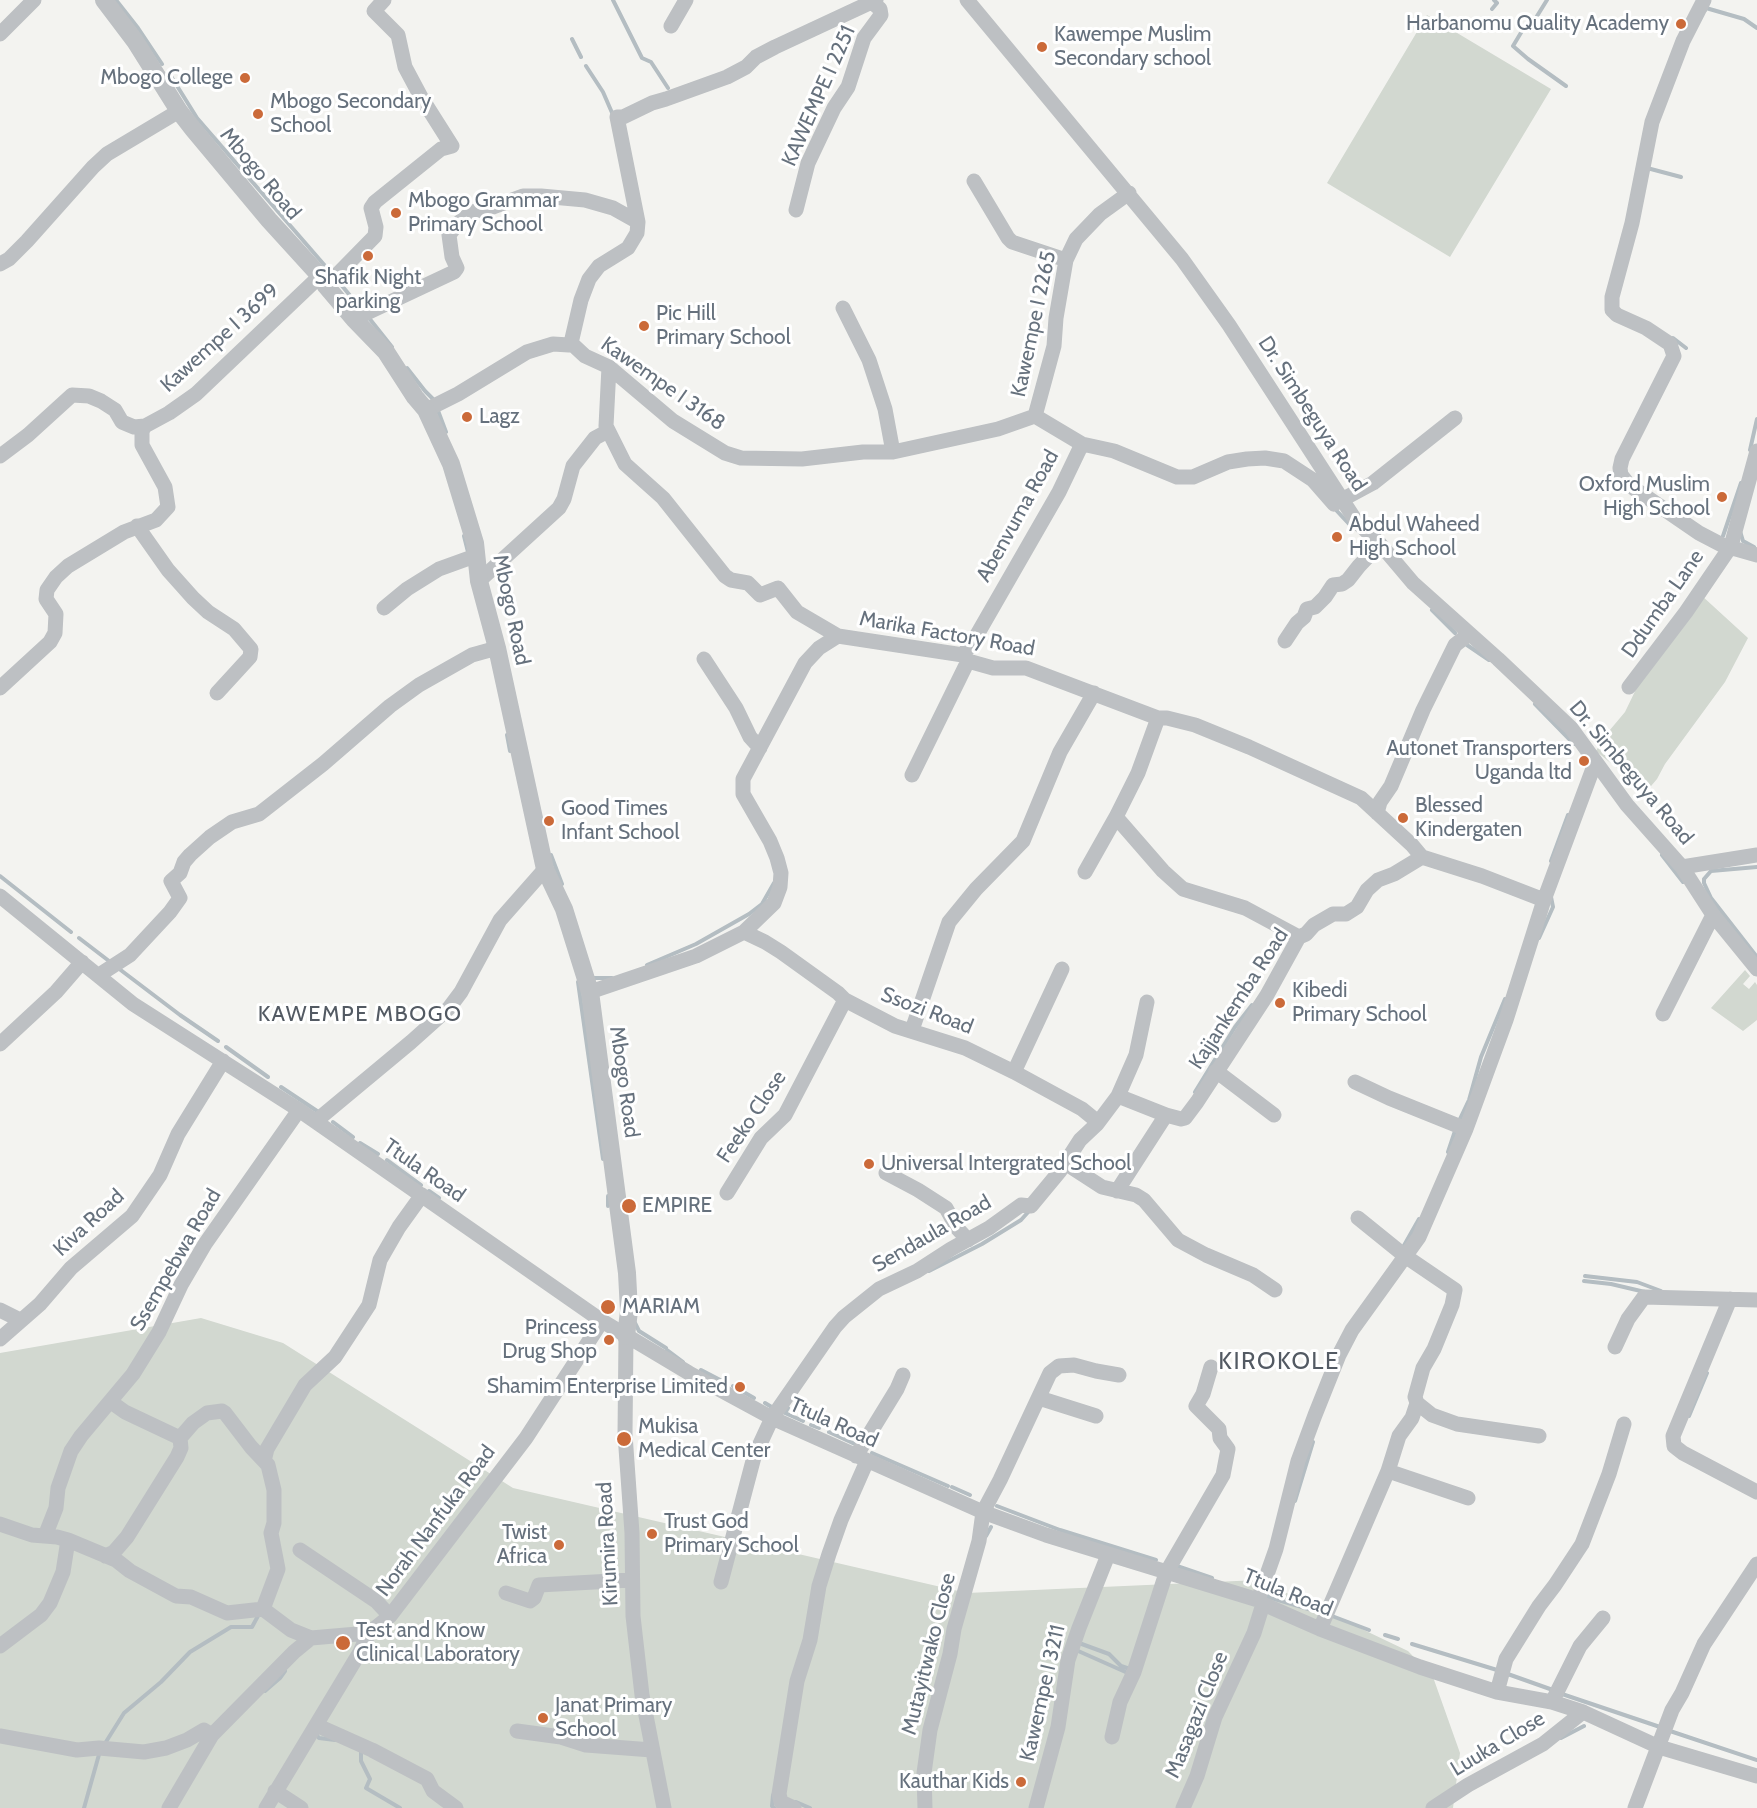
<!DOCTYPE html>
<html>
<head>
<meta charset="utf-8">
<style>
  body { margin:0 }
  canvas { display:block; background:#f3f3f0 }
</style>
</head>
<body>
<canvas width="1757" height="1808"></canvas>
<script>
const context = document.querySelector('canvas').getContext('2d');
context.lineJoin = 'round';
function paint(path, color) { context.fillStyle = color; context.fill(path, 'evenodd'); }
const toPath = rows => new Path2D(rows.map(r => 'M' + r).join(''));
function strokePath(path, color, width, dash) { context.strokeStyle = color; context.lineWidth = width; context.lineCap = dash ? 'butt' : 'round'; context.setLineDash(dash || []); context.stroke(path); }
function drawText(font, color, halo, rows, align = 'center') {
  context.font = font + ' Cabin,sans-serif'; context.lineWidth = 6; context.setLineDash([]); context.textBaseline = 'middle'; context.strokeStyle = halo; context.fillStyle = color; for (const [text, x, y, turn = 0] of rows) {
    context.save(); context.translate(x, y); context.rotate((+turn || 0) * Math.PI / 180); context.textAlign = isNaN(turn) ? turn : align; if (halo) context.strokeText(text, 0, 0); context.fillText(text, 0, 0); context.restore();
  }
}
paint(toPath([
  [1427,15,1551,89,1450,257,1327,183],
  [1701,595,1748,638,1725,682,1665,764,1657,779,1646,792,1596,751,1604,737,1625,712,1640,681],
  [1745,970,1750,976,1743,984,1749,989,1755,982,1757,985,1757,1020,1743,1031,1711,1008],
  [201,1318,283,1343,513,1488,967,1593,1259,1580,1408,1651,1433,1677,1460,1753,1453,1808,0,1808,0,1353]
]), '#d2d8d0');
strokePath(toPath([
  [116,0,138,28,162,64],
  [613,0,642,58,651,62,668,88],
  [1547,0,1529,29,1525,26,1513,46,1528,59,1566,86],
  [1492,9,1497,3,1494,0],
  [1705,10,1706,8,1744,19,1757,28],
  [572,39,581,57],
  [586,66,603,92,613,115],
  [169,73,197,118,333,275],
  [1647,168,1681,177],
  [338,281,362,310],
  [369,318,392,347],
  [1673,338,1686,348],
  [407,368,425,391,435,401],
  [437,408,446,432],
  [1750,450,1757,419],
  [1336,510,1350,525],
  [1740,531,1743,541,1754,547],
  [464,536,468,552],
  [1723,536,1741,483],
  [1432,610,1455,633],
  [1467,645,1489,660],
  [1535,704,1574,744],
  [507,735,510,751],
  [551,855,562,884],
  [1662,855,1683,882],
  [1551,861,1568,815],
  [1757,867,1711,871,1704,879,1704,883,1711,898,1757,957],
  [0,876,71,932],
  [79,938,109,961],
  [1539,938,1553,907,1551,897],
  [647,965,696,944,749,914,762,904,774,883],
  [118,968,180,1015,218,1041],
  [592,978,612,978],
  [578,982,603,1159],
  [226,1047,268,1077],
  [281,1087,320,1113],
  [1195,1092,1235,1027,1252,1005],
  [1459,1121,1469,1100,1481,1057,1505,999],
  [333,1122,353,1137],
  [360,1143,378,1154],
  [1448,1152,1456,1128],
  [387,1160,421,1185],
  [429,1191,439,1198],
  [608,1206,608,1196],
  [1402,1249,1419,1219],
  [929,1271,982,1244,1021,1220,1030,1210],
  [1585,1276,1637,1282,1661,1291],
  [1584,1281,1611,1284,1645,1292],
  [635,1323,639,1331,666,1348],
  [667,1350,683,1362],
  [701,1370,726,1383],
  [733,1386,754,1398],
  [765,1403,775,1409],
  [788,1408,785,1413,803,1421],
  [1689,1416,1707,1373],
  [811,1425,819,1428],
  [829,1432,857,1445],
  [872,1453,948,1486],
  [952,1487,970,1495],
  [1295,1501,1313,1442],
  [997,1506,1060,1530,1156,1560],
  [986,1536,991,1527],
  [1174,1565,1212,1578],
  [1268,1591,1268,1597,1322,1613],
  [1332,1616,1369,1630],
  [1385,1635,1398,1639],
  [1079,1643,1109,1654,1121,1666,1130,1669],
  [1412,1644,1497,1670],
  [1076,1650,1130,1674],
  [1505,1673,1550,1689],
  [265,1691,280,1678,285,1671],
  [1562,1694,1663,1728],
  [1670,1731,1757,1760],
  [315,1733,319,1738,335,1740],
  [1561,1738,1584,1726],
  [104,1745,124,1713,161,1682,190,1652,231,1627,252,1627,259,1614],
  [361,1750,361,1761,370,1779,366,1788,400,1808],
  [773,1795,772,1806,774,1808],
  [796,1802,810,1808],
  [84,1808,100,1751]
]), '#b4bdc2', 4);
strokePath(toPath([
  [967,0,1182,259,1229,325,1356,521,1380,544,1413,583,1498,659,1571,728,1627,805,1682,867,1713,915,1757,969],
  [1704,0,1683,41,1652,122,1632,223,1612,297,1612,310,1617,315,1646,328,1670,344,1674,356,1622,459,1620,468,1621,475,1629,485,1699,533,1722,545,1757,555],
  [671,26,686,0],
  [0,34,34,0],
  [974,181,1008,238,1012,242,1066,260],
  [796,210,808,163,834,108,848,87,864,38,881,15,880,9,873,3],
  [0,264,9,259,27,241,93,167,107,154,179,111],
  [326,286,375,236,376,227,371,208,375,202,441,149,452,146,421,97,405,67,398,35,374,11,384,0],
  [843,308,869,360,885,409,893,452],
  [354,319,454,272,457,268,452,257,449,235,457,224,472,212,493,207,523,196,541,196,585,200,613,208,638,222],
  [571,343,581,300,589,279,599,266,628,248,637,233,638,222,617,117,623,117,652,103,666,99,727,77,746,67,756,57,775,47,876,0],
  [609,367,606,426,625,464,663,498,725,576,731,580,748,583,760,595,778,588,797,612,838,636],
  [426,410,458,394,527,352,553,344,569,345,571,343,585,356,609,367,673,421,725,453,741,458,802,459,863,452,893,452,998,429,1035,416],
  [1035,416,1054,346,1056,318,1066,260,1076,239,1100,214,1129,193],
  [1082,444,1114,451,1177,477,1193,477,1228,462,1247,459,1265,458,1284,461,1313,480,1334,504,1373,483,1455,418],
  [0,456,28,435,72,395,89,396,101,401,115,410,122,422,134,427,145,426,169,413,196,394,320,276],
  [137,526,168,570,193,598,208,612,234,629,251,649,250,657,217,693],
  [479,581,559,508,564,499,573,466,595,438,608,431],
  [384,608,407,589,439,569,475,556],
  [1285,641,1297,623,1304,617,1307,609,1315,607,1325,597,1333,585,1342,584,1348,580,1359,566,1380,544],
  [963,655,974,640,1059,492,1082,444,1035,416],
  [704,659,736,708,750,737,760,748],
  [1629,687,1686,612,1731,546,1757,451],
  [0,688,50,642,55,633,56,614,46,599,47,590,56,577,68,566,124,532,156,520,168,507,165,487,142,445,142,431,145,426],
  [1158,718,1138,773,1116,817,1163,871,1183,889,1245,908,1299,937],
  [912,775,968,661],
  [1377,813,1380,802,1391,786,1423,710,1455,645,1469,634],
  [1682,867,1757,855],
  [1085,872,1116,817],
  [0,896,133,1004,299,1110,602,1321,689,1373,772,1418,983,1512,1046,1535,1258,1600,1263,1604,1320,1629,1420,1667,1497,1692,1552,1702,1583,1712,1659,1747,1757,1776],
  [744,932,765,942,781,952,838,993,845,1000,895,1026,965,1048,1014,1072,1082,1109,1093,1118,1097,1124],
  [99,975,130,955,170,912,180,898,171,881,180,873,184,862,190,855,210,837,232,822,259,814,323,764,390,706,419,685,472,655,497,648],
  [590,992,696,956,744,932,774,903,780,887,781,873,777,858,770,841,743,794,743,779,805,663,819,648,838,636,963,655,968,661,993,668,1026,668,1158,718,1167,718,1195,725,1249,747,1361,798,1412,845,1422,857,1482,876,1544,900],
  [1663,1014,1713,915],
  [912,1030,949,922,976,889,1023,841,1060,752,1094,693],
  [0,1044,56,992,82,962],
  [1216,1071,1274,1115],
  [1014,1072,1062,969],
  [1355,1082,1389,1098,1466,1129],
  [1118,1096,1166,1115,1181,1119,1185,1118,1197,1102,1267,995,1299,937,1306,934,1314,925,1333,914,1346,914,1357,907,1367,890,1378,880,1394,874,1422,857],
  [316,1121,411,1042,449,1008,461,992,500,920,545,869],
  [1065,1163,1102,1187,1136,1195,1144,1200,1178,1240,1206,1255,1253,1275,1275,1290],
  [886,1173,918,1190,946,1208,957,1228,968,1240],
  [1117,1191,1166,1115],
  [727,1193,761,1138,785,1115,845,1000],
  [1358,1218,1405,1256,1455,1290,1452,1305,1434,1349,1423,1368,1415,1397,1417,1403,1432,1415,1457,1424,1539,1436],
  [1730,1299,1673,1436,1674,1446,1683,1453,1757,1492],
  [0,1310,20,1320],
  [626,1336,625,1434,632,1533,633,1616,642,1695,664,1808],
  [0,1339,40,1304,71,1268,132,1216,160,1175,178,1134,223,1061],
  [1615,1347,1628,1319,1644,1297,1757,1300],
  [1039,1398,1096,1416],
  [111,1402,125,1412,180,1438],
  [180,1438,193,1423,207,1413,222,1411,225,1413,251,1447,268,1465,274,1490,274,1523,271,1533,278,1569,263,1609],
  [856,1456,897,1389,903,1375],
  [264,1461,267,1449,305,1385,335,1357,369,1305,380,1260,399,1227,422,1195],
  [1388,1471,1468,1498],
  [0,1524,32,1535,57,1537,68,1540,116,1560,130,1571,176,1596,191,1597,227,1613,263,1609,291,1630,311,1638],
  [45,1536,56,1508,58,1488,71,1451,81,1436,133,1374,159,1332,181,1285,205,1244,299,1110],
  [300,1550,376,1601,390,1616],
  [105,1556,114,1552,127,1537,177,1457,181,1448,180,1438],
  [721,1582,754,1457,772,1418,835,1327,844,1317,879,1289,917,1271,951,1249,989,1228,1021,1205,1031,1206,1060,1171,1080,1140,1097,1124,1118,1096,1136,1055,1147,1002],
  [506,1593,530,1601,534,1598,539,1585,631,1580],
  [1258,1600,1276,1549,1298,1461,1315,1415,1339,1355,1352,1330,1419,1237,1466,1129,1506,1020,1544,900,1595,763],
  [1320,1629,1388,1471,1399,1436,1412,1418,1417,1403],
  [0,1646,41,1615,50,1603,63,1572,68,1540],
  [1497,1692,1506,1659,1539,1606,1555,1585,1582,1544,1609,1474,1624,1424],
  [1552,1702,1580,1646,1603,1618],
  [316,1725,372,1750,427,1779,433,1791,456,1808],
  [517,1731,561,1737,586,1745,652,1750],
  [0,1736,77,1750,99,1748,144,1752,166,1748,187,1740,204,1730,212,1735,294,1652,311,1638,369,1633,390,1616,526,1438,602,1321],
  [1112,1737,1120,1702,1134,1672,1166,1573,1223,1475,1228,1449,1220,1438,1219,1429,1196,1406,1203,1394,1211,1367],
  [275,1791,301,1808],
  [169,1808,212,1735],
  [266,1808,360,1652,369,1633],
  [794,1808,781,1802,779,1794,797,1681,810,1640,819,1586,829,1554,841,1520,867,1461],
  [925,1808,924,1773,930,1730,950,1654,954,1629,979,1541,983,1512,1000,1480,1050,1373,1059,1366,1074,1365,1096,1371,1119,1375],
  [1036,1808,1058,1727,1068,1660,1079,1628,1108,1555],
  [1183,1808,1197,1776,1215,1717,1254,1633,1263,1604],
  [1433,1808,1468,1785,1543,1744,1583,1712],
  [1635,1808,1672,1710,1682,1693,1704,1644,1757,1564]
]), '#bdc0c3', 15);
strokePath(toPath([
  [104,0,135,41,179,111,193,129,269,220,320,276,326,286,354,319,386,352,415,397,426,410,451,464,475,543,479,581,497,648,545,869,564,909,590,992,627,1273,629,1311,626,1336]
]), '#bdc0c3', 18);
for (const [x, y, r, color] of [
  [1681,24,6,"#cb6a39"],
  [1042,47,6,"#cb6a39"],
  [245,78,6,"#cb6a39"],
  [258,114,6,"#cb6a39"],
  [396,213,6,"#cb6a39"],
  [368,256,6,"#cb6a39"],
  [644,326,6,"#cb6a39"],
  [467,417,6,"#cb6a39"],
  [1722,497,6,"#cb6a39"],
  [1337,537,6,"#cb6a39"],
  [1584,761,6,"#cb6a39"],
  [1403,818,6,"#cb6a39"],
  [549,821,6,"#cb6a39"],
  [1280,1003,6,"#cb6a39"],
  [869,1164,6,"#cb6a39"],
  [629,1206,8,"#cb6a39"],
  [608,1307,8,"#cb6a39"],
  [609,1340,6,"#cb6a39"],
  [740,1387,6,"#cb6a39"],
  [624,1439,8,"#cb6a39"],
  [652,1534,6,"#cb6a39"],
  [559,1545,6,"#cb6a39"],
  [343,1643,8,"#cb6a39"],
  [543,1718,6,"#cb6a39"],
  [1021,1782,6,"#cb6a39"]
]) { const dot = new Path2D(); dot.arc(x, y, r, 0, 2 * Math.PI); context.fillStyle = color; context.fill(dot); strokePath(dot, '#fff', 2); }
drawText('21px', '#66717d', '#fff', [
  ["Harbanomu Quality Academy",1669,24,"right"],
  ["Kawempe Muslim",1054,35],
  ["Secondary school",1054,59],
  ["Mbogo College",233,78,"right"],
  ["Mbogo Secondary",270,102],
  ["School",270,126],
  ["Mbogo Grammar",408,201],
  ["Primary School",408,225],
  ["Shafik Night",368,278,"center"],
  ["parking",368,302,"center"],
  ["Pic Hill",656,314],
  ["Primary School",656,338],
  ["Lagz",479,417],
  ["Oxford Muslim",1710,485,"right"],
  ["High School",1710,509,"right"],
  ["Abdul Waheed",1349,525],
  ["High School",1349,549],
  ["Autonet Transporters",1572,749,"right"],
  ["Uganda ltd",1572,773,"right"],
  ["Blessed",1415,806],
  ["Kindergaten",1415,830],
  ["Good Times",561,809],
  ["Infant School",561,833],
  ["Kibedi",1292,991],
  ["Primary School",1292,1015],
  ["Universal Intergrated School",881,1164],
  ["EMPIRE",642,1206],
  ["MARIAM",622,1307],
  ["Princess",597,1328,"right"],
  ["Drug Shop",597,1352,"right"],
  ["Shamim Enterprise Limited",728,1387,"right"],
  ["Mukisa",638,1427],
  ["Medical Center",638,1451],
  ["Trust God",664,1522],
  ["Primary School",664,1546],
  ["Twist",547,1533,"right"],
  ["Africa",547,1557,"right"],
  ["Test and Know",356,1631],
  ["Clinical Laboratory",356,1655],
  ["Janat Primary",555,1706],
  ["School",555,1730],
  ["Kauthar Kids",1009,1782,"right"]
], 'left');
drawText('21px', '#66717d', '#fff', [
  ["KAWEMPE I 2251",819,96,-66],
  ["Mbogo Road",260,174,50],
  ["Kawempe I 2265",1034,324,-78],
  ["Kawempe I 3699",220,338,-42],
  ["Kawempe I 3168",663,384,35],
  ["Dr. Simbeguya Road",1312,414,57],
  ["Abenvuma Road",1018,516,-61],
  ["Ddumba Lane",1663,604,-55],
  ["Mbogo Road",511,610,78],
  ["Marika Factory Road",947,634,10],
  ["Dr. Simbeguya Road",1631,773,50],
  ["Kajjankemba Road",1239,999,-57],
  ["Ssozi Road",927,1011,21],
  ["Mbogo Road",624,1082,82],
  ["Feeko Close",752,1117,-56],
  ["Ttula Road",424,1171,35],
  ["Kiva Road",89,1223,-43],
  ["Sendaula Road",932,1234,-30],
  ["Ssempebwa Road",176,1260,-60],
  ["Ttula Road",834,1423,24],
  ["Norah Nanfuka Road",436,1521,-53],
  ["Kirumira Road",608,1544,-93],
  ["Ttula Road",1288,1593,22],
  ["Mutayitwako Close",929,1654,-76],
  ["Kawempe I 3211",1043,1693,-77],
  ["Masagazi Close",1197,1715,-68],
  ["Luuka Close",1498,1744,-31]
]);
context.letterSpacing = '1.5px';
drawText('22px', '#535a63', '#fff', [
  ["KAWEMPE MBOGO",360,1015]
]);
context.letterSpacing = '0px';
context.letterSpacing = '1.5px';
drawText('24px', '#535a63', '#fff', [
  ["KIROKOLE",1279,1362]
]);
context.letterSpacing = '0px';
</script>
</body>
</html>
